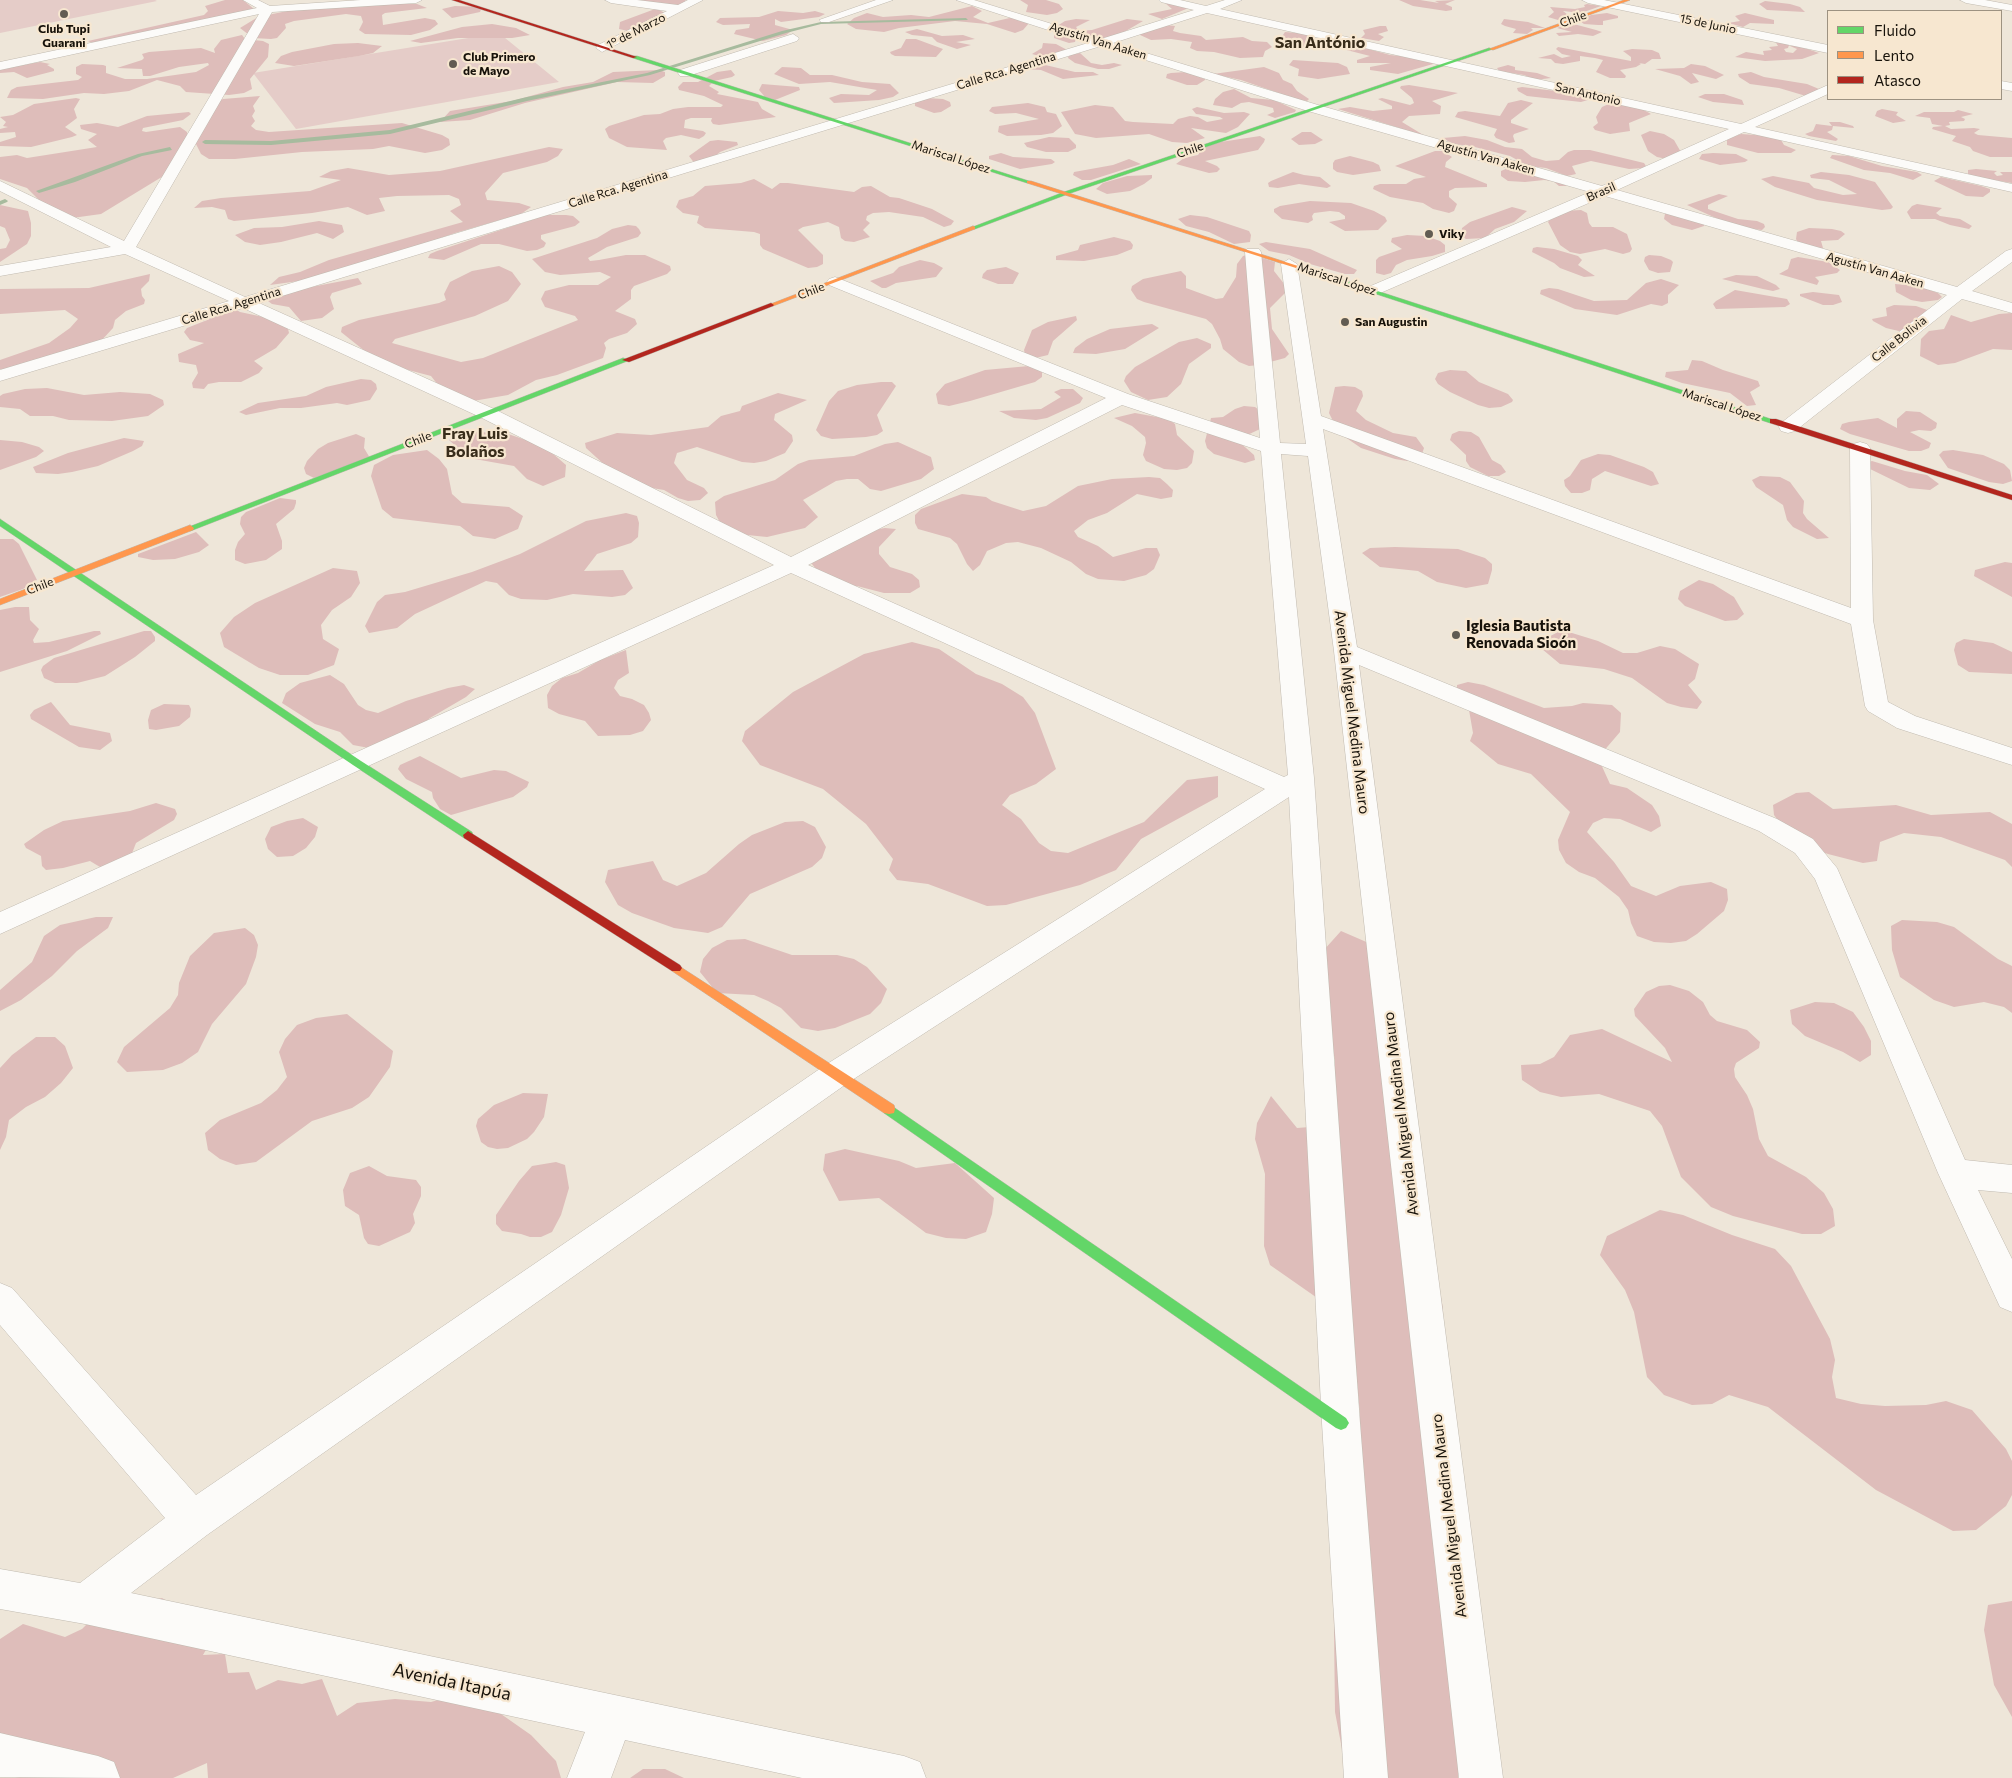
<!DOCTYPE html>
<html>
<head>
<meta charset="utf-8">
<style>
  body { margin:0 }
  #map { position:relative; width:2012px; height:1778px; overflow:hidden; background:#eee6d9; font-family:Commissioner,sans-serif }
  canvas { display:block }
  .legend { position:absolute; left:1827px; top:10px; width:175px; height:90px; box-sizing:border-box; background:#f7e7d0; border:1px solid #9d9281; margin:0; padding:6px 9px; list-style:none; font-size:15px; color:#17120a }
  .legend li { display:flex; align-items:center; gap:10px; height:25px }
  .legend b { width:25px; border:1px solid #9d9281 }
</style>
</head>
<body>
<div id="map">
<canvas width="2012" height="1778"></canvas>
<ul class="legend">
<li><b style="height:6px;background:#63d668"></b>Fluido</li>
<li><b style="height:6px;background:#ff974d"></b>Lento</li>
<li><b style="height:6px;background:#b3261e"></b>Atasco</li>
</ul>
</div>
<script>
const context = document.querySelector('canvas').getContext('2d');
context.lineJoin = 'round';
function paint(path, color) { context.fillStyle = color; context.fill(path, 'evenodd'); }
const toPath = rows => new Path2D(rows.map(r => 'M' + r).join(''));
function strokePath(path, color, width, dash) { context.strokeStyle = color; context.lineWidth = width; context.lineCap = dash ? 'butt' : 'round'; context.setLineDash(dash || []); context.stroke(path); }
function drawText(font, color, halo, rows, align = 'center') {
  context.font = font + ' Commissioner,sans-serif'; context.lineWidth = 4.5; context.setLineDash([]); context.textBaseline = 'middle'; context.strokeStyle = halo; context.fillStyle = color; for (const [text, x, y, turn = 0] of rows) {
    context.save(); context.translate(x, y); context.rotate((+turn || 0) * Math.PI / 180); context.textAlign = isNaN(turn) ? turn : align; if (halo) context.strokeText(text, 0, 0); context.fillText(text, 0, 0); context.restore();
  }
}
paint(toPath([
  [0,0,155,0,157,1,0,33],
  [499,33,559,82,296,129,253,73]
]), '#e5ccc8');
paint(toPath([
  [225,0,243,0,254,9,94,44,88,41,204,15,208,11,205,6],
  [631,0,685,0,686,1,683,5,659,10,665,13,628,31,619,29,620,22,655,9],
  [1020,0,1046,0,1059,4,1063,9,1057,13,1047,15,1026,12,1028,5],
  [1399,0,1420,0,1439,3,1435,1,1455,0,1445,4,1452,7,1452,10,1446,11,1413,6],
  [1765,1,1790,4,1800,7,1805,12,1767,10,1759,4],
  [1165,3,1191,7,1162,19,1148,14,1172,9],
  [398,4,417,4,427,8,385,13,382,15,383,25,425,18,435,20,438,24,430,30,411,35,365,34,359,30,363,22,361,16,346,14,294,21,285,24,286,28,277,38,271,39,253,38,240,28,258,17,292,10],
  [1587,4,1601,6,1581,13,1563,11,1572,18,1558,20,1548,17,1554,12,1550,7,1575,9,1585,7,1584,5],
  [455,6,482,7,480,12,452,18,442,9],
  [972,6,982,11,973,17,988,23,1014,17,1030,22,1023,30,1015,33,987,24,955,21,899,28,884,32,856,29,847,24,854,18,867,13,883,17,911,15,929,17],
  [778,11,803,13,815,11,825,14,819,17,781,22,775,19,775,25,793,30,786,35,763,41,734,34,736,30,749,28,750,24,723,25,716,22,720,18,759,17],
  [1607,13,1618,16,1618,18,1603,21,1603,25,1598,25,1584,24,1580,21,1591,15],
  [1745,13,1774,20,1774,24,1750,23,1743,27,1728,23,1740,21,1735,16],
  [1076,19,1090,20,1076,27,1079,31,1092,30,1127,19,1143,21,1119,35,1103,38,1076,39,1075,42,1069,43,1054,38,1054,35,1060,34,1065,35,1054,28,1065,21],
  [1504,19,1528,22,1545,28,1531,28,1533,30,1527,34,1513,33,1516,29,1505,26,1501,24],
  [1570,23,1596,30,1602,32,1593,36,1578,34,1559,36,1556,33,1572,32,1557,28],
  [492,24,516,28,530,35,512,38,458,38,421,43,410,41,462,27],
  [1166,25,1175,26,1173,31,1180,33,1201,36,1206,40,1243,37,1252,41,1267,42,1272,47,1265,51,1263,57,1240,58,1214,52,1197,51,1190,48,1192,42,1171,39,1151,40,1138,34],
  [1380,26,1386,26,1388,31,1378,34,1384,37,1379,41,1361,38,1365,34,1363,30],
  [917,29,942,36,963,35,975,39,956,42,971,45,957,49,937,42,932,37,912,35,905,32],
  [1285,32,1311,34,1306,39,1321,42,1310,47,1296,47,1281,38],
  [242,35,245,39,263,41,269,44,268,57,250,79,252,89,244,93,229,95,186,92,180,86,157,80,129,91,104,94,84,93,43,99,7,98,11,90,17,87,78,80,82,77,76,74,76,67,82,64,103,65,106,66,106,73,125,79,147,79,196,72,209,65,208,63,179,67,150,76,143,76,142,69,117,68,142,60,144,58,142,54,149,52,201,48,215,53,214,49,221,40],
  [906,39,916,39,943,49,936,57,895,56,891,54,890,52,901,48],
  [1775,41,1790,42,1788,48,1784,49,1786,52,1793,53,1797,49,1790,46,1796,45,1819,53,1802,59,1765,61,1735,57,1746,52,1764,55,1763,51,1772,50,1769,47,1778,46],
  [358,43,382,46,373,53,359,56,294,66,275,63,281,56,292,52,334,44],
  [1043,43,1056,44,1069,51,1046,58,1032,54,1042,48],
  [1330,43,1354,45,1390,55,1420,58,1432,62,1433,64,1398,74,1370,70,1370,67,1391,63,1357,63,1357,60,1370,56,1331,46],
  [1558,47,1631,61,1631,57,1623,51,1632,49,1652,50,1659,53,1661,59,1652,59,1645,64,1639,63,1641,64,1636,67,1620,70,1626,76,1625,78,1610,78,1596,72,1603,60,1595,58,1580,56,1580,61,1563,64,1555,63,1551,59,1538,58,1554,54,1562,58,1571,56,1562,54,1556,49],
  [1080,53,1091,63,1102,65,1114,63,1122,65,1109,69,1098,69,1075,63,1068,58,1069,55],
  [1293,60,1338,63,1347,67,1350,74,1318,79,1298,76,1299,69,1289,65],
  [40,62,50,64,47,65,54,69,54,71,27,78,14,72,0,73,0,69],
  [1041,64,1075,72,1093,72,1099,75,1063,79,1041,70,1024,69],
  [1691,64,1705,66,1724,75,1716,79,1692,73,1699,82,1691,84,1680,76,1655,69,1684,68],
  [1508,65,1515,67,1515,70,1537,73,1551,78,1535,80,1524,75,1499,71,1497,68],
  [782,67,801,68,810,75,832,75,862,82,890,84,899,93,893,97,879,100,834,103,829,98,841,94,869,95,877,90,830,82,799,84,774,74],
  [1264,67,1279,73,1283,80,1292,84,1297,91,1309,99,1307,101,1299,100,1241,80,1213,74],
  [659,70,665,72,665,76,653,83,617,82,525,103,470,120,440,122,450,111,512,101,563,87,593,82,613,72],
  [731,70,735,75,732,77,714,81,709,86,719,92,717,94,758,102,762,109,776,117,719,125,713,124,711,121,712,118,691,118,685,120,684,128,703,131,706,133,704,136,699,139,681,135,666,138,663,141,667,150,627,147,609,138,605,129,609,126,644,115,660,114,673,109,688,107,721,107,723,105,704,96,679,90,678,87,683,82,698,82,717,72],
  [1186,72,1205,79,1205,80,1197,85,1187,85,1166,78,1167,74,1171,73],
  [1751,72,1764,77,1807,84,1819,89,1823,95,1806,96,1779,88,1750,84,1739,77,1738,74],
  [762,84,799,87,800,90,775,100,765,97,759,90],
  [1409,85,1458,93,1432,101,1441,106,1440,114,1409,116,1402,122,1425,136,1338,109,1350,107,1373,111,1392,109,1392,106,1378,99,1382,98,1410,105,1414,103,1412,98,1400,88,1401,86],
  [1522,87,1573,93,1591,99,1581,102,1527,96,1518,91,1517,88],
  [1234,89,1251,98,1274,100,1296,110,1295,112,1275,118,1267,115,1274,112,1273,108,1249,102,1241,103,1232,108,1213,105,1215,99,1223,92],
  [1705,94,1724,94,1742,100,1744,105,1713,102,1698,97],
  [260,96,253,106,255,111,252,116,255,121,251,126,256,130,269,132,402,123,442,135,449,139,450,145,442,150,425,153,389,146,373,149,302,152,235,159,209,159,201,154,192,136,198,124,201,110,223,99],
  [76,98,80,99,74,109,77,118,65,127,77,135,72,137,31,147,0,146,0,142,16,137,15,132,0,133,0,129,8,127,3,126,6,122,0,117,13,115,34,104],
  [927,98,943,99,950,102,951,106,941,112,934,113,915,106,915,103],
  [1521,100,1533,103,1511,120,1511,123,1529,129,1514,134,1513,136,1515,142,1509,143,1496,138,1494,135,1497,129,1455,117,1458,112,1465,111,1500,116,1508,103],
  [1028,103,1045,107,1047,112,1056,114,1062,126,1053,133,1041,135,1007,136,998,132,999,126,1039,119,1016,113,995,114,989,111,992,107],
  [1611,103,1642,109,1651,114,1629,123,1630,131,1610,134,1595,130,1593,127,1598,123,1596,117,1602,107],
  [1095,105,1113,107,1125,121,1133,122,1173,124,1178,119,1190,116,1198,117,1207,122,1223,119,1220,117,1196,114,1192,109,1197,107,1224,113,1244,112,1250,114,1238,127,1226,133,1191,128,1205,138,1187,143,1172,142,1149,134,1096,138,1075,134,1061,112],
  [1882,109,1898,112,1896,115,1906,121,1893,123,1875,116,1877,111],
  [1958,110,1973,114,1961,117,1965,119,1964,121,1949,122,1950,125,1945,126,1951,129,1974,128,1980,129,1974,133,1978,135,2012,138,2012,157,1990,157,1973,151,1970,147,1952,141,1956,136,1932,129,1933,127,1943,126,1932,124,1930,118,1915,116,1924,112,1954,112],
  [189,112,191,114,183,120,143,128,142,131,146,132,180,127,187,132,188,140,165,175,101,214,72,218,41,202,27,188,0,179,0,157,17,155,27,158,97,147,88,140,97,134,81,129,80,125,97,123,118,127,147,116],
  [1829,122,1840,122,1853,126,1854,128,1833,126,1832,130,1827,132,1838,139,1836,141,1809,136,1805,134,1813,131,1816,124,1832,126],
  [1650,131,1664,134,1674,140,1682,154,1667,159,1657,157,1648,151,1641,135],
  [1302,132,1311,132,1323,140,1315,144,1299,145,1291,139],
  [1741,134,1769,136,1781,140,1784,145,1796,150,1791,153,1758,153,1727,145,1727,140,1730,138],
  [1260,136,1265,139,1264,142,1258,150,1205,161,1217,166,1220,169,1217,172,1209,173,1176,164,1184,158,1198,155,1202,149,1214,143],
  [1465,136,1487,140,1505,147,1522,149,1532,157,1546,161,1559,160,1568,152,1574,150,1590,150,1644,163,1646,166,1644,168,1629,169,1591,161,1572,166,1576,174,1567,176,1546,168,1528,166,1510,156,1471,146,1453,144,1443,138],
  [1049,137,1069,138,1076,145,1076,148,1068,152,1046,152,1027,147,1024,143],
  [718,140,737,142,738,145,720,152,710,161,695,164,689,156,710,141],
  [549,147,563,149,558,156,547,162,503,173,485,193,487,200,519,203,531,207,521,214,455,233,335,276,270,285,279,277,300,272,329,260,463,222,450,211,461,205,459,199,449,195,397,196,379,198,385,211,367,215,348,207,312,213,234,221,228,219,225,210,212,207,194,208,202,201,221,198,310,191,341,180,319,177,331,171,348,168,389,175,440,171],
  [1435,151,1443,151,1452,157,1446,162,1445,167,1487,184,1487,187,1455,188,1449,191,1449,197,1457,204,1454,211,1449,213,1433,209,1423,203,1390,197,1373,189,1374,186,1380,184,1406,184,1414,179,1426,177,1395,166],
  [1001,153,1013,157,1051,159,1055,162,1052,164,1020,169,989,159,989,156],
  [1713,153,1736,154,1748,160,1745,162,1720,165,1699,159,1702,154],
  [1832,155,1849,156,1882,166,1917,172,1922,175,1913,180,1890,173,1864,170,1830,158],
  [1350,156,1373,162,1379,165,1381,171,1353,175,1337,172,1333,169,1333,163,1335,160],
  [1129,159,1141,164,1091,180,1082,180,1073,175,1074,172,1113,165],
  [1508,168,1555,180,1567,186,1559,186,1553,181,1544,180,1525,182,1508,181,1501,176,1501,171],
  [1976,169,1997,171,1994,173,1997,176,2003,175,2000,172,2012,172,2012,183,1968,176,1968,170],
  [1293,172,1304,175,1320,177,1331,186,1327,188,1299,184,1278,188,1269,187,1268,183,1271,181],
  [1821,172,1849,175,1875,182,1893,207,1891,209,1882,210,1817,200,1775,187,1761,179,1773,176,1809,183,1814,188,1843,195,1857,194,1829,180,1811,178,1810,175],
  [1152,175,1152,178,1144,184,1130,191,1107,194,1096,189,1103,183,1127,176],
  [1941,177,1981,186,1990,189,1990,192,1983,197,1966,196,1934,181],
  [754,179,772,189,780,183,788,183,854,192,862,187,871,186,890,197,899,198,932,209,954,221,951,225,944,227,923,217,889,212,873,213,867,216,866,220,870,223,863,230,870,237,854,242,845,241,841,238,839,227,828,222,803,227,798,230,823,255,823,264,817,267,808,268,763,249,760,245,760,234,754,232,705,228,697,223,699,216,683,213,676,207,679,200,693,196,705,186,741,183],
  [1719,194,1728,196,1712,203,1708,205,1708,209,1738,219,1757,221,1764,224,1765,227,1762,230,1752,229,1727,223,1687,205],
  [1310,201,1351,203,1374,211,1385,217,1387,221,1378,230,1345,231,1329,222,1345,219,1345,216,1339,212,1330,211,1314,213,1312,216,1313,220,1308,223,1282,219,1274,212,1274,209,1280,206],
  [1917,204,1942,208,1936,213,1940,216,1960,219,1972,226,1969,229,1950,225,1935,219,1911,219,1907,212,1912,206],
  [0,205,28,211,31,223,31,236,27,244,0,262,0,249,6,248,10,240,5,228,0,226],
  [1512,207,1527,211,1514,222,1495,229,1485,238,1466,239,1461,236,1462,228,1470,222],
  [1581,210,1587,213,1589,223,1592,227,1613,227,1627,234,1632,249,1630,252,1623,254,1605,249,1580,254,1570,252,1560,245,1548,222,1553,216,1563,211],
  [1672,212,1704,224,1704,226,1692,230,1672,225,1664,219,1665,214],
  [546,215,566,215,573,216,580,222,575,226,541,235,541,239,546,243,544,247,537,250,527,251,499,244,481,244,444,260,428,258,430,254,437,251],
  [1190,215,1207,217,1249,231,1251,235,1250,242,1234,244,1209,232,1186,226,1178,219],
  [319,221,342,225,344,232,333,239,317,233,281,242,260,245,245,242,235,235,254,228,282,227],
  [628,225,636,226,639,229,641,233,638,237,607,247,588,258,590,261,599,260,626,255,645,255,670,266,671,270,667,274,634,286,631,290,631,299,615,311,635,319,637,324,627,333,609,339,604,343,606,348,603,358,557,375,536,380,508,395,473,401,446,395,431,376,397,367,366,352,341,332,342,327,359,320,439,303,446,300,444,294,450,282,472,271,499,266,512,272,521,284,508,301,475,316,395,339,392,343,461,362,483,358,578,320,575,316,545,307,541,299,545,291,569,285,598,285,611,277,600,272,560,275,545,272,532,259,597,238,612,229],
  [1809,228,1832,229,1841,231,1845,234,1838,240,1821,241,1823,248,1814,249,1798,243,1796,239,1797,232],
  [1407,235,1426,236,1440,241,1445,245,1445,252,1432,256,1407,260,1396,265,1391,273,1384,275,1376,273,1376,260,1379,257,1402,249,1391,242,1392,238],
  [1114,237,1130,241,1133,245,1132,249,1117,255,1084,261,1056,260,1056,256,1078,250,1080,245],
  [1266,242,1310,249,1357,270,1354,274,1345,274,1310,264,1289,255,1269,251,1259,244],
  [1537,247,1554,249,1578,256,1582,260,1578,265,1595,276,1584,277,1560,268,1554,263,1532,252,1533,248],
  [1250,254,1275,262,1274,271,1285,285,1285,293,1270,308,1272,329,1289,354,1285,358,1259,365,1249,366,1239,362,1223,349,1220,339,1212,324,1206,319,1144,302,1137,299,1131,290,1132,286,1143,279,1181,271,1186,276,1186,288,1216,299,1223,298,1236,277,1237,264,1243,256],
  [1649,255,1661,256,1671,260,1673,262,1670,272,1658,273,1649,270,1644,261,1645,257],
  [1798,257,1828,262,1840,270,1837,273,1815,277,1819,281,1817,285,1779,274,1788,269,1791,259],
  [920,260,934,263,943,268,936,277,896,283,886,288,882,288,870,281,893,273,899,267],
  [1006,267,1019,273,1013,284,998,284,982,278,983,274,987,270],
  [150,274,149,281,141,289,142,296,145,300,144,304,126,311,115,320,113,328,100,342,9,369,0,369,0,360,49,343,70,328,78,319,65,310,0,314,0,289,89,288],
  [1736,275,1757,276,1776,285,1780,289,1773,291,1763,289,1722,279],
  [358,278,362,284,332,293,330,297,334,309,322,318,301,321,289,307,272,304,268,301,271,297,306,288],
  [1661,279,1679,285,1668,295,1668,303,1662,306,1651,304,1617,315,1575,309,1540,294,1541,290,1549,288,1558,289,1594,301,1627,300,1646,283],
  [1895,284,1919,286,1938,293,1942,297,1938,300,1922,302,1911,300,1896,292],
  [1735,290,1787,299,1790,304,1785,307,1716,309,1713,304,1716,301],
  [1813,292,1839,295,1842,302,1833,305,1823,305,1800,296,1800,294],
  [1894,305,1916,306,1930,311,1903,332,1886,328,1873,321,1872,319,1887,316,1886,308],
  [235,309,240,312,282,321,287,325,289,333,276,348,254,361,263,368,259,373,241,382,219,382,208,384,204,389,193,388,192,383,198,373,196,365,179,362,178,354,204,343,190,340,184,332,187,328],
  [2012,313,2012,350,1993,349,1955,363,1938,365,1920,356,1921,339,1929,331,1944,329,1951,315,1971,322,1999,314],
  [1076,316,1077,320,1053,341,1048,355,1031,359,1025,355,1024,350,1032,330,1048,322],
  [1152,324,1159,328,1125,349,1096,354,1073,353,1075,348,1087,339,1110,329],
  [1197,338,1211,344,1211,348,1189,364,1181,384,1167,397,1148,400,1131,392,1124,381,1126,376,1135,367,1179,342],
  [1692,360,1702,361,1723,370,1758,381,1760,386,1750,392,1756,405,1747,406,1730,393,1682,383,1665,377,1666,372,1688,370],
  [1029,366,1042,372,1042,377,1035,382,970,401,949,406,938,404,936,394,945,384,985,370],
  [1450,370,1466,371,1479,382,1508,394,1513,400,1512,402,1501,407,1489,408,1478,405,1450,392,1438,384,1435,379,1438,373],
  [361,379,371,380,376,384,377,389,370,400,347,405,337,403,301,408,280,408,246,415,239,412,258,403,306,396,326,387],
  [881,382,892,382,896,386,877,415,883,431,877,435,866,437,832,439,821,436,816,430,829,401,838,391,857,385],
  [1344,386,1355,387,1362,391,1363,396,1356,411,1366,420,1393,433,1416,437,1424,448,1422,454,1416,458,1407,461,1395,459,1361,448,1345,437,1335,425,1329,413,1335,387],
  [47,388,84,395,120,392,150,394,163,400,164,405,148,416,112,421,69,420,53,416,30,416,20,409,0,407,0,396,3,394,25,389],
  [1061,389,1073,389,1083,398,1080,403,1047,418,1036,420,1014,418,999,411,1041,409,1061,397,1054,392],
  [778,393,807,400,775,414,774,420,792,435,793,441,785,453,766,461,754,463,742,462,697,447,677,453,674,463,687,480,704,488,708,493,700,500,688,501,678,498,664,490,652,488,607,467,586,448,585,443,617,433,651,435,708,427,721,416,740,411,742,406],
  [1244,406,1255,407,1262,412,1260,429,1237,440,1254,455,1255,460,1245,463,1214,454,1207,448,1205,441,1211,418,1223,417,1235,409],
  [1906,411,1920,412,1937,423,1936,428,1931,431,1919,430,1910,432,1931,443,1929,448,1921,451,1909,451,1850,434,1840,429,1842,424,1849,422,1878,418,1897,428,1897,419],
  [1135,413,1168,419,1175,424,1177,435,1194,451,1192,463,1187,468,1177,470,1164,469,1146,461,1143,455,1146,443,1145,437,1132,426,1114,418],
  [465,431,508,434,544,446,566,465,565,477,543,486,527,479,514,466,469,458,449,440],
  [1459,431,1471,432,1479,437,1492,460,1501,465,1506,472,1499,476,1488,476,1470,467,1466,461,1466,455,1450,440,1452,434],
  [356,434,365,438,364,448,370,458,314,478,306,474,304,468,307,461,318,449,328,443],
  [124,438,144,441,142,446,133,451,98,466,72,472,58,474,36,473,33,467,68,453],
  [0,440,22,442,39,447,44,451,36,457,0,470],
  [898,442,931,457,934,469,921,479,881,491,870,489,858,479,847,479,836,481,803,500,818,517,805,528,767,537,728,533,723,528,716,515,715,502,724,496,775,480,798,464,809,460,854,456,885,444],
  [427,450,439,459,447,469,452,494,462,503,509,507,523,516,518,529,495,539,473,536,460,526,393,518,382,509,371,476,374,465,393,455],
  [1953,450,1983,455,2004,464,2010,470,2012,481,2003,484,1989,482,1948,468,1939,455,1943,451],
  [1598,454,1610,455,1644,467,1653,472,1659,484,1651,486,1605,471,1592,479,1590,490,1582,493,1571,493,1565,486,1564,480,1570,476,1581,460],
  [1872,461,1905,471,1927,475,1939,484,1930,490,1909,488,1868,468,1869,462],
  [1760,476,1780,477,1790,482,1804,501,1803,513,1807,519,1829,538,1817,539,1793,527,1787,520,1783,505,1756,487,1752,480],
  [1149,477,1160,478,1167,484,1173,490,1172,497,1161,499,1137,494,1107,513,1088,520,1074,531,1078,537,1098,546,1113,557,1146,548,1157,548,1160,555,1154,569,1146,575,1124,581,1098,579,1086,574,1071,562,1041,548,1018,542,1006,543,987,551,980,565,973,571,967,564,957,544,950,538,918,529,915,523,915,515,921,509,962,494,986,497,992,501,1023,511,1046,506,1078,486,1112,479],
  [280,498,296,500,296,503,294,509,276,524,282,541,282,549,266,560,245,564,235,560,235,550,238,542,245,534,240,524,241,517,246,512],
  [626,513,637,516,639,523,638,537,631,543,597,554,584,571,623,570,633,588,625,595,612,597,573,594,547,600,521,599,509,595,497,583,486,581,415,614,397,628,369,633,365,626,377,602,385,595,405,592,472,572,520,554,586,521],
  [885,528,896,529,879,547,879,554,890,567,912,574,919,580,920,587,910,593,884,593,857,586,844,586,822,577,812,564,813,557,873,530],
  [196,532,209,545,199,552,175,559,153,560,138,557,138,554],
  [0,539,13,539,19,544,37,580,23,589,0,597],
  [1395,547,1458,549,1485,558,1492,564,1492,570,1488,584,1466,588,1437,582,1418,571,1380,567,1362,553,1370,548],
  [2005,562,2012,563,2012,597,1974,576,1975,570],
  [333,568,357,571,360,583,351,597,332,610,321,625,323,639,339,649,334,665,308,675,280,675,259,668,224,647,220,633,234,617,255,603],
  [1699,580,1713,584,1734,597,1744,614,1737,620,1725,621,1685,606,1678,599,1680,591],
  [15,607,29,607,30,620,39,629,33,640,34,643,49,642,94,631,100,631,101,634,67,651,0,672,0,610],
  [144,631,151,631,155,637,155,641,135,657,105,676,77,683,55,683,44,678,41,670,43,666,54,658],
  [1558,632,1572,633,1598,641,1623,653,1637,653,1660,646,1675,649,1699,664,1695,679,1688,685,1702,702,1697,709,1681,707,1667,703,1632,678,1604,669,1560,664,1542,649,1541,641],
  [1964,639,1993,643,2012,652,2012,674,1969,672,1958,665,1954,650,1956,643],
  [912,642,939,649,976,674,1002,684,1023,697,1035,713,1056,769,1036,784,1010,795,1002,805,1021,819,1039,843,1051,851,1068,853,1144,822,1187,780,1218,776,1218,797,1141,839,1116,870,1080,885,1006,905,987,906,928,884,897,880,889,870,893,859,866,824,823,789,760,765,742,741,745,731,793,692,864,654],
  [626,650,629,673,618,680,614,688,620,696,632,699,644,705,649,713,651,720,643,731,630,735,598,736,585,721,559,714,548,708,547,695,552,686,562,678,578,673,600,660],
  [330,675,344,684,358,705,366,710,378,713,406,701,448,688,464,685,475,689,466,697,430,718,422,725,369,748,353,745,340,732,315,724,282,703,286,693,300,683],
  [1468,682,1484,685,1544,708,1572,706,1583,703,1612,705,1621,713,1620,732,1602,753,1600,762,1610,784,1627,788,1652,805,1659,816,1661,826,1651,832,1620,819,1604,818,1593,823,1587,832,1614,862,1631,886,1656,896,1680,886,1711,882,1727,889,1728,900,1724,911,1697,934,1686,941,1671,943,1654,942,1637,936,1631,923,1628,910,1619,897,1595,878,1579,872,1566,863,1559,850,1558,840,1570,812,1531,774,1498,764,1470,741,1473,733,1469,710,1457,694,1457,685],
  [51,702,70,725,110,733,112,741,100,750,79,747,31,719,30,715,34,710],
  [164,704,189,705,191,709,190,717,179,726,156,730,149,729,148,720,151,710],
  [420,756,461,778,494,770,506,771,529,782,527,787,513,797,451,815,440,809,433,798,432,792,406,779,398,769,400,765],
  [1809,792,1833,809,1896,805,1931,815,1990,812,2012,824,2012,867,2005,860,1941,837,1904,833,1880,842,1877,861,1863,863,1828,854,1811,848,1782,826,1774,815,1773,805,1796,793],
  [156,803,175,809,177,814,174,820,136,843,129,861,105,870,90,861,63,868,46,870,42,866,41,856,26,848,24,844,44,830,63,821,130,811],
  [303,818,318,827,315,837,306,848,293,856,277,857,268,849,265,839,271,827,287,821],
  [803,821,815,827,826,847,822,858,812,867,750,894,722,927,708,933,674,928,632,913,618,905,605,882,608,870,653,861,663,880,677,886,706,873,739,844,752,835,785,822],
  [96,917,113,917,108,928,77,951,52,976,21,1000,0,1011,0,990,32,962,44,936,60,925],
  [1902,920,1937,922,1954,927,1998,959,2012,966,2012,1013,2004,1007,1984,1002,1954,1007,1934,1000,1900,977,1892,950,1891,926],
  [245,928,254,935,258,945,256,957,246,984,212,1024,198,1052,182,1063,163,1070,127,1072,117,1062,124,1047,170,1008,178,995,179,983,190,956,214,933],
  [1341,931,1371,944,1431,1238,1443,1309,1437,1464,1461,1707,1458,1778,1353,1778,1346,1770,1335,1712,1333,1549,1360,1415,1356,1372,1323,1302,1270,1265,1264,1246,1265,1174,1255,1139,1257,1123,1271,1096,1297,1128,1335,1125,1335,1061,1320,977,1323,951],
  [745,939,792,955,837,955,854,959,867,967,887,989,881,1003,870,1014,835,1028,818,1031,801,1028,781,1008,768,1001,754,995,717,993,700,972,703,959,712,948,727,940],
  [1670,985,1689,991,1703,1002,1710,1015,1717,1021,1747,1030,1760,1042,1759,1048,1736,1063,1734,1069,1735,1077,1747,1095,1753,1109,1759,1139,1768,1156,1806,1177,1824,1193,1833,1209,1835,1226,1821,1234,1802,1234,1733,1216,1711,1207,1681,1177,1662,1126,1650,1111,1599,1094,1561,1097,1540,1092,1522,1080,1521,1065,1540,1064,1554,1057,1570,1035,1602,1029,1672,1062,1665,1048,1635,1016,1634,1009,1646,992,1659,986],
  [1815,1002,1834,1003,1853,1012,1864,1027,1871,1041,1871,1055,1860,1062,1843,1052,1805,1036,1792,1024,1790,1010],
  [347,1014,393,1051,390,1067,369,1097,352,1108,312,1121,256,1162,236,1165,220,1159,208,1150,205,1133,220,1120,261,1103,277,1090,287,1077,279,1052,285,1039,297,1025,316,1018],
  [36,1037,55,1037,65,1046,73,1068,61,1083,45,1097,26,1107,9,1120,6,1137,0,1150,0,1068,12,1055],
  [523,1093,548,1094,544,1117,534,1132,527,1139,508,1148,497,1149,488,1147,481,1142,476,1126,478,1119,494,1105],
  [845,1149,899,1161,916,1168,955,1163,994,1198,992,1214,986,1232,966,1239,946,1238,926,1233,879,1198,839,1201,823,1170,825,1154],
  [556,1162,565,1165,569,1188,561,1215,552,1232,541,1237,530,1237,521,1234,502,1231,496,1224,496,1215,519,1181,532,1166],
  [369,1166,387,1176,416,1180,421,1187,421,1196,413,1214,415,1223,410,1232,379,1246,368,1244,364,1238,359,1215,345,1206,343,1190,350,1173],
  [1660,1210,1683,1215,1732,1235,1775,1249,1791,1266,1830,1339,1835,1360,1832,1377,1836,1398,1861,1404,1885,1406,1926,1405,1946,1401,1972,1410,2006,1449,2012,1461,2012,1495,2006,1506,1976,1530,1953,1531,1876,1490,1768,1407,1729,1395,1712,1404,1692,1405,1664,1395,1647,1377,1634,1312,1625,1290,1600,1255,1607,1236],
  [162,1598,216,1632,203,1655,225,1654,228,1673,249,1672,256,1690,278,1680,302,1684,322,1679,337,1716,357,1703,395,1699,431,1702,480,1688,501,1714,531,1735,556,1761,561,1778,208,1778,207,1763,173,1778,20,1778,0,1774,0,1639,23,1624,65,1637,82,1629,95,1616],
  [2012,1601,2012,1717,1994,1685,1984,1630,1988,1605],
  [643,1769,665,1769,684,1778,630,1778]
]), '#debdba');
paint(toPath([
  [966,18,968,20,821,24,786,33,650,75,527,101,390,134,271,145,205,144,202,142,205,140,271,141,390,130,527,97,647,73,782,31,821,22,966,18],
  [170,147,172,150,142,156,75,182,39,193,36,191,138,154,170,147],
  [5,199,8,201,7,202,0,205,0,201,5,199]
]), '#a7bb9e');
const street = toPath([
  [243,0,258,0,270,6,361,0,422,0,416,3,272,12,136,247,245,297,1088,43,956,0,974,0,1101,39,1194,10,1161,2,1159,0,1180,0,1206,6,1225,0,1242,0,1220,9,1741,124,1828,85,1828,94,1755,127,2012,184,2012,192,1744,132,1617,190,1957,287,2006,251,2012,249,2012,262,1972,291,2012,303,2012,313,1962,299,1795,431,1788,433,1781,431,1779,427,1781,423,1947,295,1605,196,1378,294,1366,294,1364,291,1366,288,1590,192,1308,111,1101,46,259,303,494,409,791,557,1106,398,829,285,827,282,829,279,835,277,1128,394,1260,438,1245,252,1247,249,1259,249,1261,252,1280,443,1306,444,1281,264,1289,259,1297,264,1321,416,1851,608,1850,448,1853,444,1860,442,1867,444,1870,448,1873,620,1888,702,1915,716,2012,748,2012,765,1897,728,1868,711,1865,706,1851,624,1323,429,1357,647,1777,819,1813,839,1837,868,1965,1160,2012,1165,2012,1193,1978,1190,2012,1259,2012,1312,2000,1307,1938,1173,1815,879,1795,853,1759,831,1359,665,1503,1778,1459,1778,1334,651,1308,456,1281,454,1314,778,1360,1423,1388,1778,1344,1778,1322,1423,1289,797,849,1082,207,1535,131,1593,904,1756,920,1762,926,1778,802,1778,625,1740,611,1778,567,1778,585,1732,85,1624,0,1609,0,1569,80,1583,165,1518,0,1325,0,1283,12,1288,196,1495,827,1064,1265,789,791,573,0,934,0,912,774,565,480,417,243,308,0,381,0,370,229,301,125,254,0,276,0,266,111,247,0,191,0,181,124,241,259,14,0,70,0,62,257,8,243,0],
  [1207,13,1729,129,1602,186,1318,105,1113,43,1207,13],
  [1122,405,1261,451,1288,775,1284,777,808,565,1122,405],
  [605,0,637,0,678,5,688,0,703,0,602,52,596,48,598,45,667,11,611,3,605,0],
  [876,0,893,0,829,22,821,22,819,20,876,0],
  [1582,0,1604,0,1828,45,1828,53,1588,3,1582,0],
  [1960,0,1985,0,2012,5,2012,11,1966,3,1960,0],
  [793,34,799,38,797,41,688,76,680,76,678,73,680,70,793,34],
  [2001,81,2012,83,2012,91,2001,89,2001,81],
  [0,1733,98,1756,114,1762,120,1778,0,1777,0,1733]
]);
const fast = toPath([
  [1489,48,1493,49,1068,194,975,229,970,228,1064,192,1489,48],
  [633,56,637,56,1032,182,1027,183,633,58,633,56],
  [1315,272,1319,272,1777,421,1770,423,1315,274,1315,272],
  [623,358,630,360,193,530,190,531,186,528,623,358],
  [0,519,361,761,472,832,473,835,472,838,464,838,353,765,0,526,0,519],
  [889,1104,1346,1418,1349,1423,1346,1428,1341,1430,1336,1428,884,1113,883,1109,884,1105,889,1104]
]);
const slow = toPath([
  [1624,0,1630,0,1493,50,1489,49,1624,0],
  [1027,181,1031,181,1320,273,1315,274,1027,183,1027,181],
  [973,226,975,227,975,229,773,306,768,305,973,226],
  [190,525,194,528,193,530,0,605,0,599,190,525],
  [676,964,894,1105,895,1109,894,1113,889,1114,884,1113,672,971,670,968,672,965,676,964]
]);
const jam = toPath([
  [452,0,459,0,637,57,633,58,452,0],
  [771,303,774,305,773,306,629,362,622,360,771,303],
  [1770,419,1776,419,2012,495,2012,500,1770,423,1770,419],
  [468,831,680,965,682,968,680,971,672,971,464,838,463,835,468,831]
]);
strokePath(street, '#c0bab0', 1);
strokePath(fast, '#c0bab0', 1);
strokePath(slow, '#c0bab0', 1);
strokePath(jam, '#c0bab0', 1);
paint(street, '#fcfbf9');
paint(fast, '#63d668');
paint(slow, '#ff974d');
paint(jam, '#b3261e');
for (const [x, y, r, color] of [
  [64,14,5,"#625c52"],
  [453,64,5,"#625c52"],
  [1429,234,5,"#625c52"],
  [1345,322,5,"#625c52"],
  [1456,635,5,"#625c52"]
]) { const dot = new Path2D(); dot.arc(x, y, r, 0, 2 * Math.PI); context.fillStyle = color; context.fill(dot); strokePath(dot, '#f7e7d0', 2); }
drawText('12px', '#17120a', '#f7e7d0', [
  ["Chile",1573,19,-20],
  ["15 de Junio",1708,24,12],
  ["1° de Marzo",636,31,-27],
  ["Agustín Van Aaken",1098,41,17],
  ["Calle Rca. Agentina",1006,71,-17],
  ["San Antonio",1588,94,13],
  ["Chile",1190,150,-19],
  ["Mariscal López",951,157,18],
  ["Agustín Van Aaken",1486,157,16],
  ["Calle Rca. Agentina",618,189,-17],
  ["Brasil",1601,192,-24],
  ["Agustín Van Aaken",1875,270,16],
  ["Mariscal López",1337,279,18],
  ["Chile",811,291,-21],
  ["Calle Rca. Agentina",231,306,-17],
  ["Calle Bolivia",1899,339,-38],
  ["Mariscal López",1722,405,18],
  ["Chile",418,440,-21],
  ["Chile",40,586,-21]
]);
drawText('bold 12px', '#17120a', '#f7e7d0', [
  ["Club Tupi",64,29,"center"],
  ["Guarani",64,43,"center"],
  ["Club Primero",463,57],
  ["de Mayo",463,71],
  ["Viky",1439,234],
  ["San Augustin",1355,322]
], 'left');
drawText('bold 15px', '#17120a', '#f7e7d0', [
  ["Iglesia Bautista",1466,626],
  ["Renovada Sioón",1466,643]
], 'left');
drawText('15px', '#17120a', '#f7e7d0', [
  ["Avenida Miguel Medina Mauro",1352,712,83],
  ["Avenida Miguel Medina Mauro",1401,1114,-97],
  ["Avenida Miguel Medina Mauro",1449,1516,-97]
]);
drawText('bold 16px', '#382c1a', '#f7e7d0', [
  ["San António",1320,43],
  ["Fray Luis",475,434],
  ["Bolaños",475,452]
]);
drawText('18px', '#17120a', '#f7e7d0', [
  ["Avenida Itapúa",452,1682,12]
]);
</script>
</body>
</html>
